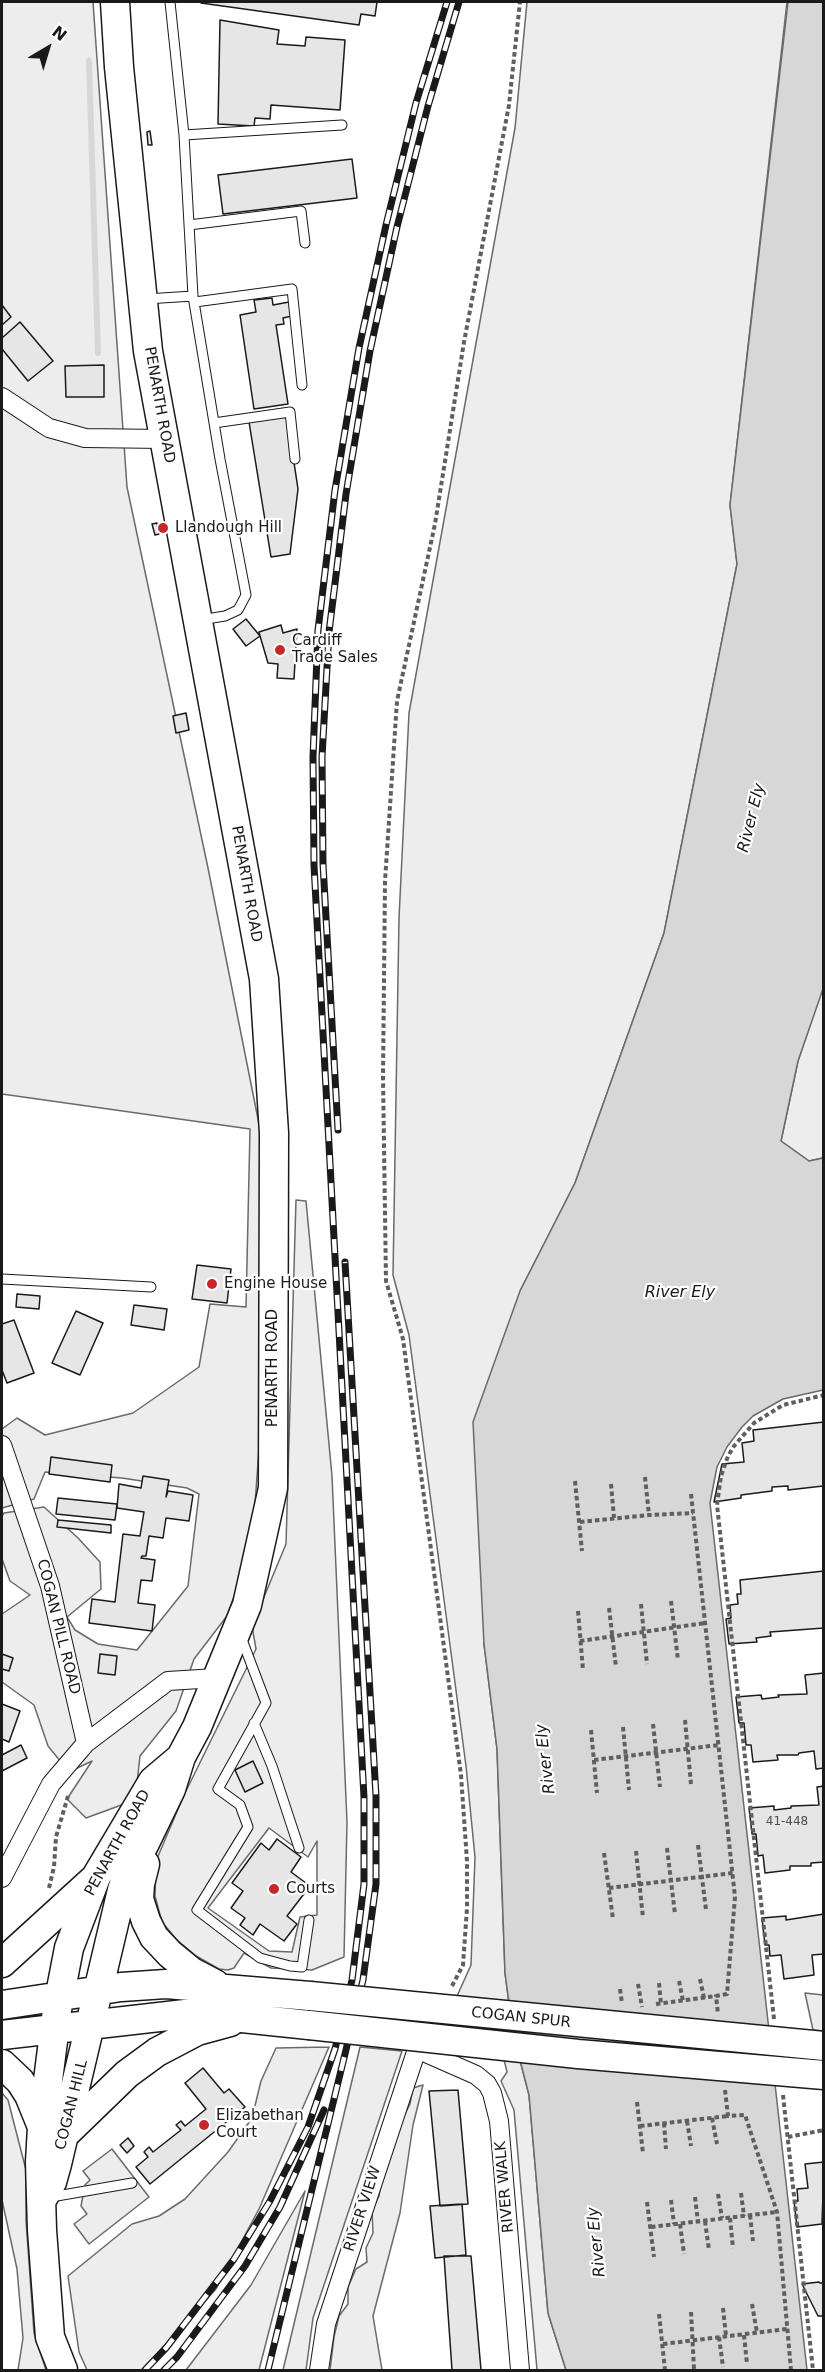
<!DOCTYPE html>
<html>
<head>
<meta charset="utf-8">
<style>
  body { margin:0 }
  #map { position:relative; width:825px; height:2372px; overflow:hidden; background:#fff; font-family:"DejaVu Sans",sans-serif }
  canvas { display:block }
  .frame { position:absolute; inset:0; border:3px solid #1a1a1a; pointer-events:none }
  .north { position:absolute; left:18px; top:18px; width:60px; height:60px; -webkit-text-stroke:4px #fff; paint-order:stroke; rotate:38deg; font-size:16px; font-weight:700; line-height:24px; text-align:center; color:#1a1a1a }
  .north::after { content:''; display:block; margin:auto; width:21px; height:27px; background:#1a1a1a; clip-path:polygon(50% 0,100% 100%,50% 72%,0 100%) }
</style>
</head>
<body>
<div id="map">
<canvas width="825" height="2372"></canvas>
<div class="frame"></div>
<div class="north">N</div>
</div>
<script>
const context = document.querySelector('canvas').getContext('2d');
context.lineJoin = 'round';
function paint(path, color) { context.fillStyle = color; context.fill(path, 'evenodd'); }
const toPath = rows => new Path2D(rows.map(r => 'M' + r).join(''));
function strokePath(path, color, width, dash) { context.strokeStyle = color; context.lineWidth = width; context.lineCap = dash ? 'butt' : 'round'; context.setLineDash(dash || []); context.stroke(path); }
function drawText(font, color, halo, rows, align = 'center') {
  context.font = font + ' "DejaVu Sans",sans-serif'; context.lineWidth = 4.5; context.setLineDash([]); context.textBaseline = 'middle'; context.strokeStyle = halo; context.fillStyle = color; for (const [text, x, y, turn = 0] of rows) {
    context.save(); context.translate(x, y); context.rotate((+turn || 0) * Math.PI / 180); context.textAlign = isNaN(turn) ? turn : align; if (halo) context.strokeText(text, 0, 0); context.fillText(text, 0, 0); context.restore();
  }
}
const built = toPath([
  [2,2,93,2,127,487,208,868,260,1129,266,1351,252,1546,227,1616,194,1659,176,1711,140,1756,135,1800,86,1818,67,1799,92,1761,69,1772,48,1746,34,1705,2,1682,2,1614,30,1595,10,1581,2,1559,2,1516,4,1513,44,1507,78,1538,100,1562,101,1589,67,1617,75,1630,98,1644,137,1650,188,1586,199,1494,187,1488,122,1478,45,1472,34,1499,2,1508,2,1429,17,1418,45,1435,133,1413,199,1367,210,1304,246,1307,250,1129,2,1094,2,2],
  [527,2,787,2,730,505,737,564,664,933,575,1183,520,1291,484,1644,497,1749,505,1973,513,2033,529,2095,548,2313,566,2370,537,2370,514,2110,501,2081,507,2072,497,2031,444,2025,471,1965,475,1857,466,1766,409,1335,393,1275,399,918,409,713,515,128,527,2],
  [823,986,823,1158,809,1161,781,1141,798,1061,823,986],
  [296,1200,306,1201,332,1476,347,1822,344,1957,312,1970,271,1968,244,1953,234,1968,228,1970,219,1969,196,1956,177,1940,162,1922,155,1896,156,1861,184,1795,256,1649,252,1626,286,1544,296,1200],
  [269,1828,308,1857,317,1841,317,1915,300,1917,292,1952,269,1951,208,1908,269,1828],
  [805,1993,823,1995,823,2031,813,2030,805,1993],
  [329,2047,259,2209,216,2289,142,2370,87,2370,79,2352,68,2276,132,2224,159,2216,185,2199,228,2152,252,2118,261,2081,276,2048,329,2047],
  [360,2047,402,2051,313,2318,306,2370,283,2370,360,2047],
  [423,2085,413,2125,400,2213,373,2316,382,2370,330,2370,334,2337,339,2316,348,2304,348,2287,356,2269,367,2262,366,2248,373,2233,372,2210,379,2196,382,2178,399,2126,410,2104,413,2088,423,2085],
  [2,2093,8,2100,26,2170,26,2220,34,2333,46,2370,18,2370,23,2338,17,2269,2,2200,2,2093],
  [112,2149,149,2197,89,2244,74,2224,87,2214,81,2206,85,2185,90,2180,83,2171,112,2149],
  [305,2191,259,2370,186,2370,251,2285,305,2191]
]);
paint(built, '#ededed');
strokePath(built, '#6a6a6a', 1.5);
const water = toPath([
  [788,2,823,2,824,986,798,1061,781,1141,809,1161,823,1158,823,1390,783,1399,753,1416,742,1427,727,1447,717,1467,710,1503,807,2370,566,2370,548,2313,529,2095,513,2033,505,1973,497,1749,484,1644,473,1422,520,1291,575,1183,664,933,737,564,730,505,788,2]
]);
paint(water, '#d7d7d7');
strokePath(water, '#6a6a6a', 1.5);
strokePath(toPath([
  [89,61,98,353]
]), '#d7d7d7', 6);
const building = toPath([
  [201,2,377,2,375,16,361,14,359,25,201,3,201,2],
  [220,20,279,30,277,44,305,46,306,37,345,40,340,110,271,105,270,119,255,118,254,126,218,124,220,20],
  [150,131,152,145,148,145,147,132,150,131],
  [352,159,357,198,223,214,218,175,352,159],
  [272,298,273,305,289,302,292,316,283,318,284,324,276,325,288,404,254,409,240,315,256,312,254,300,272,298],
  [2,305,11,317,2,325,2,305],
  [20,322,53,361,28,381,2,349,2,338,20,322],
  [104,365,104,397,66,397,65,366,104,365],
  [287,416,298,489,290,554,271,557,249,422,287,416],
  [157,523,159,534,155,535,152,524,157,523],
  [246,619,260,636,246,646,233,629,246,619],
  [281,625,283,633,297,629,294,679,277,678,278,664,268,663,260,636,259,632,281,625],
  [186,713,189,730,176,733,173,716,186,713],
  [197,1265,231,1269,227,1303,192,1299,197,1265],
  [17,1294,40,1296,39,1309,16,1307,17,1294],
  [134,1305,167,1309,164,1330,131,1325,134,1305],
  [76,1311,103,1323,80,1375,52,1363,76,1311],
  [14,1320,34,1373,7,1383,2,1370,2,1324,14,1320],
  [824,1422,823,1486,788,1490,788,1486,772,1487,772,1491,741,1495,741,1498,714,1502,722,1464,744,1462,742,1443,754,1441,753,1430,824,1422],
  [51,1457,112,1465,110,1482,49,1474,51,1457],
  [143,1476,169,1480,166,1497,168,1491,193,1495,189,1521,166,1518,163,1538,149,1536,146,1556,142,1556,141,1558,155,1560,152,1581,141,1580,138,1603,155,1605,152,1631,89,1623,92,1599,115,1602,123,1534,140,1536,144,1512,117,1508,119,1484,141,1488,143,1476],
  [58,1498,117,1504,115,1520,56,1514,58,1498],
  [58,1520,111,1525,111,1533,57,1527,58,1520],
  [824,1571,824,1628,770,1632,771,1636,756,1638,757,1642,729,1644,726,1619,731,1618,730,1605,738,1604,737,1594,741,1594,740,1580,824,1571],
  [2,1654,13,1658,9,1671,2,1669,2,1654],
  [100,1654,117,1656,115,1675,98,1673,100,1654],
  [824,1673,824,1768,816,1769,814,1751,799,1753,798,1755,777,1755,778,1760,753,1762,751,1745,746,1745,744,1723,739,1723,736,1697,761,1695,762,1699,779,1697,778,1695,807,1694,805,1675,824,1673],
  [2,1704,20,1711,9,1742,2,1739,2,1704],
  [21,1745,27,1758,2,1771,2,1755,21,1745],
  [253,1761,263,1783,245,1792,235,1770,253,1761],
  [824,1786,824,1862,811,1863,811,1866,790,1866,790,1870,765,1873,763,1855,758,1856,756,1834,752,1834,749,1808,774,1806,774,1810,791,1808,791,1806,819,1805,817,1787,824,1786],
  [277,1839,301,1857,291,1872,310,1886,287,1916,297,1924,284,1941,260,1924,253,1935,240,1925,245,1918,231,1908,243,1891,232,1883,261,1843,269,1850,277,1839],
  [824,1914,824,1954,812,1955,814,1975,784,1979,781,1955,770,1956,769,1945,765,1945,762,1918,786,1916,786,1920,824,1914],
  [203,2068,224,2093,229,2089,245,2107,150,2184,136,2167,148,2157,144,2152,149,2147,153,2152,181,2130,176,2125,181,2121,185,2126,206,2109,185,2083,203,2068],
  [458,2090,468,2204,440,2206,429,2091,458,2090],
  [128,2138,134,2146,127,2153,120,2145,128,2138],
  [824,2162,822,2224,797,2227,794,2201,798,2201,797,2189,808,2188,805,2164,824,2162],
  [462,2204,466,2255,435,2258,430,2206,462,2204],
  [444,2256,471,2256,481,2370,452,2370,444,2256],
  [819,2282,820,2283,824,2283,824,2316,818,2316,802,2284,819,2282]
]);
paint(building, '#e6e6e6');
strokePath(building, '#1a1a1a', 1.5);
const service = toPath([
  [184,135,342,125],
  [189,225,301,211,305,243],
  [193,296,220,459,246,595,238,610,225,616,200,620],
  [146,299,193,296,184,135,170,2],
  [195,302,292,289,302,385],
  [214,423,290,412,295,459],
  [2,1279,151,1287],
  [241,1637,266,1703,218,1789,240,1805,248,1827,197,1910,260,1958,290,1966,302,1967,309,1920],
  [254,1723,272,1766,299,1848],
  [51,2197,132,2183]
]);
const minor = toPath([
  [2,397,49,428,85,438,164,439],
  [2,1445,50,1586,86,1743],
  [2,1878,51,1784,86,1743,168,1681,216,1678],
  [319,2370,326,2324,417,2049,476,2075,487,2084,492,2093,499,2121,520,2370]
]);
const primary = toPath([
  [145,1864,140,1884,139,1899,146,1921,154,1937,170,1954,192,1972,215,1984],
  [2,1963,93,1880],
  [2,2005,121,1987,166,1984,310,1996],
  [2,2035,194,2013,309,2025],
  [2,2064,20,2081,29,2095,42,2127],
  [65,2134,127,2074,157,2052,197,2031,230,2022],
  [43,2198,52,2182,57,2164,122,1890,132,1862,144,1845,171,1789,181,1757,197,1727,247,1605,273,1488,274,1133,264,979,148,351,119,67,115,2],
  [63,2370,50,2337,42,2230,40,2162,42,2127,57,2010,69,1948,96,1877,153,1781,179,1759]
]);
strokePath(service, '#1a1a1a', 11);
strokePath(minor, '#1a1a1a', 20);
strokePath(primary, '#1a1a1a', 31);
strokePath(toPath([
  [645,1477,649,1515],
  [575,1481,582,1551],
  [611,1484,614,1518],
  [691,1494,735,1897,727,1994,716,1996,718,2014],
  [580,1522,649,1515,693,1513],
  [671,1601,678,1660],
  [641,1604,647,1664],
  [609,1608,616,1667],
  [578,1611,583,1670],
  [580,1641,705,1623],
  [685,1720,691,1784],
  [653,1724,660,1787],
  [623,1727,629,1790],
  [591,1730,597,1793],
  [594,1760,719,1745],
  [698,1845,706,1910],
  [667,1848,675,1914],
  [636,1851,643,1918],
  [604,1853,613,1919],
  [49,1888,54,1867,56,1837,68,1796],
  [609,1888,733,1873],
  [700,1979,704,1998],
  [679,1981,683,2001],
  [659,1983,661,2004],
  [638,1984,642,2007],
  [452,1986,463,1965,467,1908,467,1861,461,1775,403,1339,386,1281,383,1076,385,881,397,701,435,524,464,342,509,105,520,2],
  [620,1989,622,2003],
  [656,2004,716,1996],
  [774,2019,717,1505,721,1476,728,1456,734,1446,754,1423,783,1405,824,1395],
  [725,2090,728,2116,745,2115,777,2212,791,2370],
  [783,2095,813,2370],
  [637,2102,643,2153],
  [712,2118,717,2144],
  [687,2121,691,2146],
  [664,2123,666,2149],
  [640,2126,728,2116],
  [788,2137,824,2130],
  [741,2193,744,2216],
  [718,2194,722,2218],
  [695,2197,698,2222],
  [671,2200,674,2224],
  [647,2202,654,2257],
  [750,2215,753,2241],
  [730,2218,733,2248],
  [705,2221,709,2250],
  [680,2224,684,2254],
  [651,2227,777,2212],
  [752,2304,757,2333],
  [723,2308,726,2336],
  [691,2312,694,2369],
  [659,2314,665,2370],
  [744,2335,747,2364],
  [719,2337,723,2367],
  [663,2344,787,2329]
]), '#5f5f5f', 4, [4.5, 3]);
strokePath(service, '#fff', 9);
strokePath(minor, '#fff', 18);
strokePath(primary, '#fff', 28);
const rail = toPath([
  [338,1130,323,864,322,757,329,632,346,494,370,351,397,227,428,106,459,2],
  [145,2370,166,2348,234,2259,270,2201,308,2127,335,2049,352,1980,364,1884,364,1797,314,865,313,757,318,630,335,490,359,348,386,225,416,103,447,2],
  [164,2370,177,2357,245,2266,280,2207,324,2110],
  [268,2370,363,1980,376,1884,376,1796,345,1262]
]);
strokePath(rail, '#1a1a1a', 7);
strokePath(rail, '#fff', 4.5, [14]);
const primaryBridge = toPath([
  [310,1996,824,2046],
  [309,2025,578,2054,824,2075]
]);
strokePath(primaryBridge, '#1a1a1a', 31, []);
strokePath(primaryBridge, '#fff', 28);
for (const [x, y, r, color] of [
  [163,528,6,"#c62828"],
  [280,650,6,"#c62828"],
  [212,1284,6,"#c62828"],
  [274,1889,6,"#c62828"],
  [204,2125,6,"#c62828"]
]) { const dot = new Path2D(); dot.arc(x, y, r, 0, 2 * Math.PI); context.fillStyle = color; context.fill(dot); strokePath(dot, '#fff', 2); }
drawText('12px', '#4d4d4d', null, [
  ["41-448",787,1822]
]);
drawText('15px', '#1a1a1a', '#fff', [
  ["PENARTH ROAD",159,405,80],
  ["PENARTH ROAD",246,884,80],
  ["PENARTH ROAD",273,1368,-90],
  ["COGAN PILL ROAD",58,1627,76],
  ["PENARTH ROAD",118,1843,-61],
  ["COGAN SPUR",521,2018,6],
  ["COGAN HILL",72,2105,-76],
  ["RIVER WALK",505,2187,-95],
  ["RIVER VIEW",363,2209,-72]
]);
drawText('15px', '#1a1a1a', '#fff', [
  ["Llandough Hill",175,528],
  ["Cardiff",292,641],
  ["Trade Sales",292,658],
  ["Engine House",224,1284],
  ["Courts",286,1889],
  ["Elizabethan",216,2116],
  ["Court",216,2133]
], 'left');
drawText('italic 16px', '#1a1a1a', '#fff', [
  ["River Ely",752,818,-76],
  ["River Ely",680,1293],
  ["River Ely",546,1759,-97],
  ["River Ely",597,2242,-96]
]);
</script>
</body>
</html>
